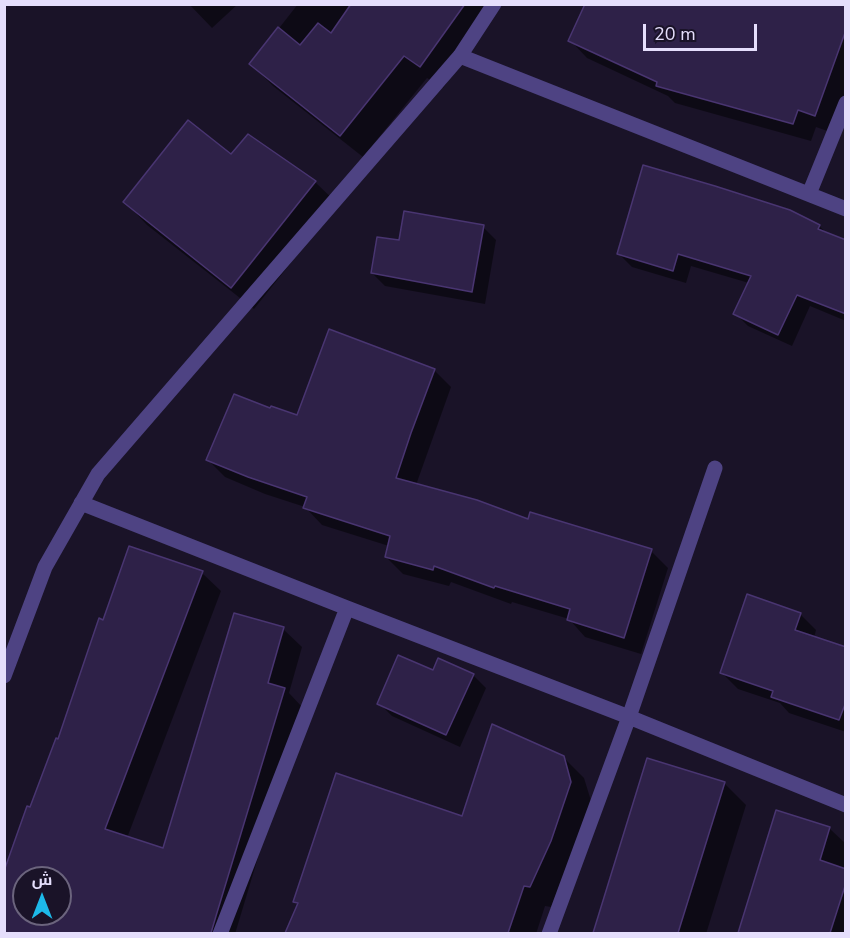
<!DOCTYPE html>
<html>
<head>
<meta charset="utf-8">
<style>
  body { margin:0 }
  #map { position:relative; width:850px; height:938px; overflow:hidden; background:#1a1328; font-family:"Nunito Sans",Cairo,sans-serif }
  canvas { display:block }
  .frame { position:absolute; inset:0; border:6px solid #e5defc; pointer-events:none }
  .north { position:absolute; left:12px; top:866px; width:60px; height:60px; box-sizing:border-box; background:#1a1328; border:2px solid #6b647d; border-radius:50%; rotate:0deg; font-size:16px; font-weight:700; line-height:24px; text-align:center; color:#e5defc }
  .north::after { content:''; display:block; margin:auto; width:21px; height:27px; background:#1db9e9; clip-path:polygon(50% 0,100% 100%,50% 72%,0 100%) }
  .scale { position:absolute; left:643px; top:24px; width:114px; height:27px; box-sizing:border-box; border:3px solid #e5defc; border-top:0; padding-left:8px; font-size:18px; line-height:21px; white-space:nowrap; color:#e5defc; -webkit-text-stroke:4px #1a1328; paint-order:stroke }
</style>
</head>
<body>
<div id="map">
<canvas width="850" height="938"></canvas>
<div class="frame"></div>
<div class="north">ش</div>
<div class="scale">20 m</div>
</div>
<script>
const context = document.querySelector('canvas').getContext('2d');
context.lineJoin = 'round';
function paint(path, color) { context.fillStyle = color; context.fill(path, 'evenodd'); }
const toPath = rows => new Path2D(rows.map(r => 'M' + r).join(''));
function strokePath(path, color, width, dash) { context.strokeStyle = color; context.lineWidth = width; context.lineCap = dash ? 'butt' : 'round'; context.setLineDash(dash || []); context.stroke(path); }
paint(toPath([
  [189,4,238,4,212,28],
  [298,4,499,4,489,24,443,88,427,78,363,157,273,86,251,64],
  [842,38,846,41,846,97,833,133,816,127,811,141,675,103,668,96,587,58,570,40],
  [231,157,315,182,338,204,254,309,147,225,125,202],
  [819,226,829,235,846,242,846,321,810,306,792,346,748,326,735,313,749,283,691,266,686,283,632,267,619,254],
  [483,227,496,240,485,304,385,286,372,273,400,242],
  [434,370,451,387,416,485,529,521,651,551,668,568,641,654,585,637,569,619,512,602,511,604,451,582,449,586,403,574,386,557,389,546,322,525,305,507,265,494,225,477,208,460,271,410,298,416],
  [202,573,221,591,127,838,164,850,283,629,302,647,289,693,303,708,235,934,4,934,4,876,59,741,104,622],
  [24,878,60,878,60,914,24,914],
  [800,614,816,630,814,638,846,649,846,732,789,713,780,703,738,689,722,673],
  [433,672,473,675,486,688,460,747,392,716,379,703],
  [563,757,584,778,592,804,551,907,545,906,536,934,287,934,298,905,294,901,463,818],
  [648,760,724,783,746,805,706,934,594,934],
  [777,812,829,828,846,844,846,934,740,934]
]), '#0007');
const building = toPath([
  [351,4,465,4,420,67,404,56,340,136,249,64,278,27,300,45,318,23,331,33,351,4],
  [585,4,846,4,846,30,815,116,798,110,793,124,656,86,657,82,568,41,585,4],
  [188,120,231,154,248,134,316,181,231,288,123,202,188,120],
  [643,165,715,186,790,210,820,225,818,229,846,240,846,314,797,295,778,335,733,314,751,276,678,254,673,271,617,254,643,165],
  [404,211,484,225,472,292,371,273,377,237,399,240,404,211],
  [329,329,435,369,411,433,396,478,477,500,528,519,530,512,652,549,624,638,567,620,570,609,495,586,494,588,434,566,433,570,385,557,390,536,303,508,307,497,248,477,206,460,234,394,270,408,271,406,297,415,329,329],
  [129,546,203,571,105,829,163,848,234,613,284,627,268,683,285,688,216,916,211,933,4,933,4,871,27,806,30,807,56,738,58,739,99,618,103,620,129,546],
  [24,878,60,878,60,914,24,914,24,878],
  [747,594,801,613,795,630,846,647,846,702,839,720,771,697,773,691,720,673,747,594],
  [398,655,433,670,438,658,474,674,446,735,377,704,398,655],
  [492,724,564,756,571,782,551,841,530,887,524,886,508,933,285,933,298,903,293,902,336,773,462,816,492,724],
  [647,758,725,782,678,933,593,933,647,758],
  [776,810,830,827,820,860,846,869,846,883,830,933,738,933,776,810]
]);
paint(building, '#2e2148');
strokePath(building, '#493571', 1.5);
strokePath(toPath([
  [460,56,846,209],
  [809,194,846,103],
  [81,503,347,608,629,717,846,805],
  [4,676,45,567,98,474,460,56,494,4],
  [220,934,347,608],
  [549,934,629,717,715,468]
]), '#4e4383', 15);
</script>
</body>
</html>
